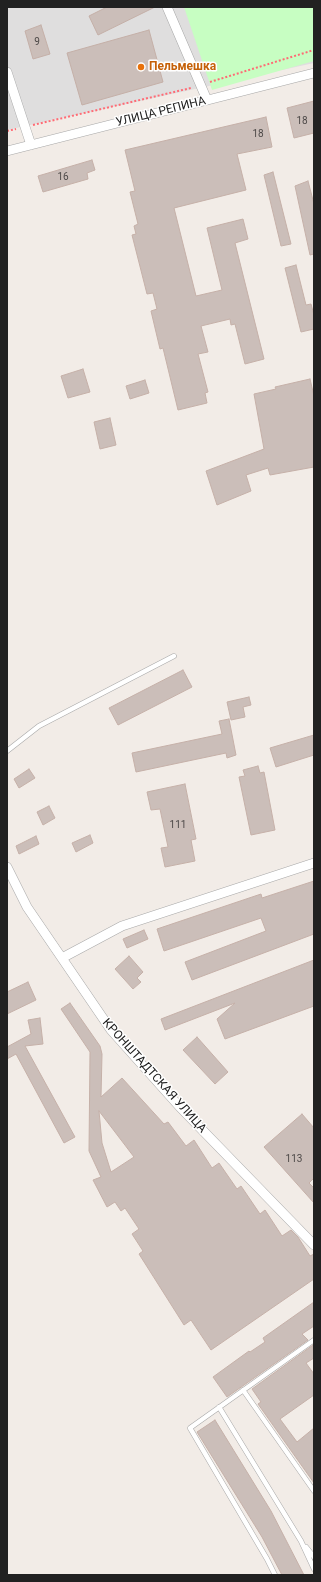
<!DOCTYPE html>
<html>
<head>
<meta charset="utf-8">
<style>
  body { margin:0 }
  #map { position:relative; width:321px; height:1582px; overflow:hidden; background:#f2ece7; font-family:Roboto,sans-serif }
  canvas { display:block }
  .frame { position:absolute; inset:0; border:8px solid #212121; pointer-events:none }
</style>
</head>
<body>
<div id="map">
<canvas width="321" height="1582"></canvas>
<div class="frame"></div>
</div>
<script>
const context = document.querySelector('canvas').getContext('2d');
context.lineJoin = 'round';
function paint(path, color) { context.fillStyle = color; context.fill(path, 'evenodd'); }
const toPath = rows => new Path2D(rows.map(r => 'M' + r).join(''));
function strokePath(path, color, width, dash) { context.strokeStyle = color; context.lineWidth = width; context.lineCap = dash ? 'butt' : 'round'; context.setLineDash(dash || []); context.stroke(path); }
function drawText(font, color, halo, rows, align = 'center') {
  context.font = font + ' Roboto,sans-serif'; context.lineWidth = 3; context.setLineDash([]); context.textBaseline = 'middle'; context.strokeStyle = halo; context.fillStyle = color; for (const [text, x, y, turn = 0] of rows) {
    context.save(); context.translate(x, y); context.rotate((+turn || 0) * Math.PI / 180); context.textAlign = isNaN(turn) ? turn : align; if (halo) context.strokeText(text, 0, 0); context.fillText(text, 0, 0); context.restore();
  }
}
paint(toPath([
  [7,7,314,7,314,63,7,130]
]), '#dfdede');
paint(toPath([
  [184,7,314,7,314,61,212,90]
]), '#c7fec2');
const building = toPath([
  [107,7,155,7,98,35,89,16,107,7],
  [41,25,50,54,33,59,25,31,41,25],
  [149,30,163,82,82,105,67,53,149,30],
  [314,101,314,133,294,138,287,108,314,101],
  [266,117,272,147,237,154,246,190,174,208,196,296,222,290,207,228,243,219,248,239,235,243,264,359,245,364,235,324,231,325,230,319,201,326,208,352,198,354,208,392,205,393,207,403,178,410,163,348,160,349,151,311,157,309,153,293,147,294,132,235,136,234,134,226,138,224,130,192,135,191,125,150,266,117],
  [92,160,95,170,87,173,88,179,43,192,38,176,92,160],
  [273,172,291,244,281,246,264,175,273,172],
  [308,181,314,204,314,254,310,255,295,186,308,181],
  [296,265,306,305,311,304,314,315,314,329,301,332,285,268,296,265],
  [83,369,90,392,68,398,61,376,83,369],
  [310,379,314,396,314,467,270,475,268,468,246,475,251,491,217,505,206,471,264,449,254,394,276,389,275,387,310,379],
  [145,380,149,393,130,399,126,386,145,380],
  [110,418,116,445,100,449,94,422,110,418],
  [183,670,192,687,118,725,109,708,183,670],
  [249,697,251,705,243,707,245,717,231,720,227,702,249,697],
  [229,719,236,755,227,758,226,753,136,772,132,753,222,734,219,721,229,719],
  [314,735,314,755,276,767,270,748,314,735],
  [258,766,260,773,264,772,275,830,251,835,239,777,245,776,243,770,258,766],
  [29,769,35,778,19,788,14,779,29,769],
  [185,784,196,839,191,840,195,861,165,867,161,848,168,847,160,809,151,810,147,792,185,784],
  [49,806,55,818,43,825,37,812,49,806],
  [90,835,93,843,76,852,72,843,90,835],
  [36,836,39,844,19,854,16,846,36,836],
  [314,881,314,934,192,980,185,962,266,931,261,918,164,951,157,929,261,894,262,898,314,881],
  [144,930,148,939,127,948,123,939,144,930],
  [129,956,143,972,137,978,141,982,133,989,115,969,129,956],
  [314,960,314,1006,225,1039,217,1019,235,1003,165,1030,161,1019,314,960],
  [28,982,36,1000,7,1014,7,992,28,982],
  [70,1003,100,1046,102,1054,101,1097,122,1078,164,1124,168,1122,186,1146,194,1140,212,1168,219,1163,237,1189,241,1186,260,1214,265,1210,282,1236,291,1230,298,1237,310,1256,314,1254,314,1279,211,1350,191,1320,184,1325,139,1254,143,1251,132,1234,139,1229,125,1208,121,1211,115,1202,107,1207,93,1180,101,1177,89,1151,90,1052,61,1009,70,1003],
  [99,1111,134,1157,111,1172,102,1143,99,1111],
  [40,1018,43,1044,25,1046,75,1137,64,1143,16,1054,7,1059,7,1047,31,1034,28,1020,40,1018],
  [197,1037,228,1072,215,1084,183,1050,197,1037],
  [302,1114,314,1128,314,1178,309,1183,314,1188,314,1203,264,1147,302,1114],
  [314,1302,314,1326,302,1334,308,1340,227,1397,213,1377,249,1351,250,1352,265,1342,263,1338,314,1302],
  [313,1345,314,1358,306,1363,314,1374,314,1395,280,1419,297,1442,314,1428,314,1483,258,1404,261,1402,252,1389,313,1345],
  [215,1420,271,1511,304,1575,282,1575,262,1537,197,1432,215,1420]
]);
paint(building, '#cbbeb9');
strokePath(building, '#c5b0a8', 1);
const lane = toPath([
  [7,751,39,726,174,656],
  [243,1390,314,1491],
  [219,1407,301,1541,314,1569],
  [306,1547,314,1557],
  [275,1575,267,1559,190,1428,314,1340]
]);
const street = toPath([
  [167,7,207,100],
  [7,72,31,145],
  [7,151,314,73],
  [7,867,27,907,111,1030,179,1106,314,1245],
  [62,958,122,926,314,863]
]);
strokePath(lane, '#a8a8a8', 5.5);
strokePath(street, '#a8a8a8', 10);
strokePath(toPath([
  [210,82,314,50],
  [33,125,191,88],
  [7,131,16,129]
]), '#ff6b75', 2, [2, 2]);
strokePath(lane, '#fff', 4.5);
strokePath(street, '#fff', 9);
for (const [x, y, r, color] of [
  [141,67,4,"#e8710a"]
]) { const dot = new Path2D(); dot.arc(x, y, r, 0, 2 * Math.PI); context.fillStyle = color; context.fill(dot); strokePath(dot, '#fff', 1.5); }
drawText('10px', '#4c4847', null, [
  ["9",37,42],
  ["18",302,121],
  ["18",258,134],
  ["16",63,177],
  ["111",178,825],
  ["113",294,1159]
]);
drawText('bold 12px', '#c56008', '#fff', [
  ["Пельмешка",149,67]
], 'left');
drawText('12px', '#212121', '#fff', [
  ["УЛИЦА РЕПИНА",161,112,-14],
  ["КРОНШТАДТСКАЯ УЛИЦА",154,1076,48]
]);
</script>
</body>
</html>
